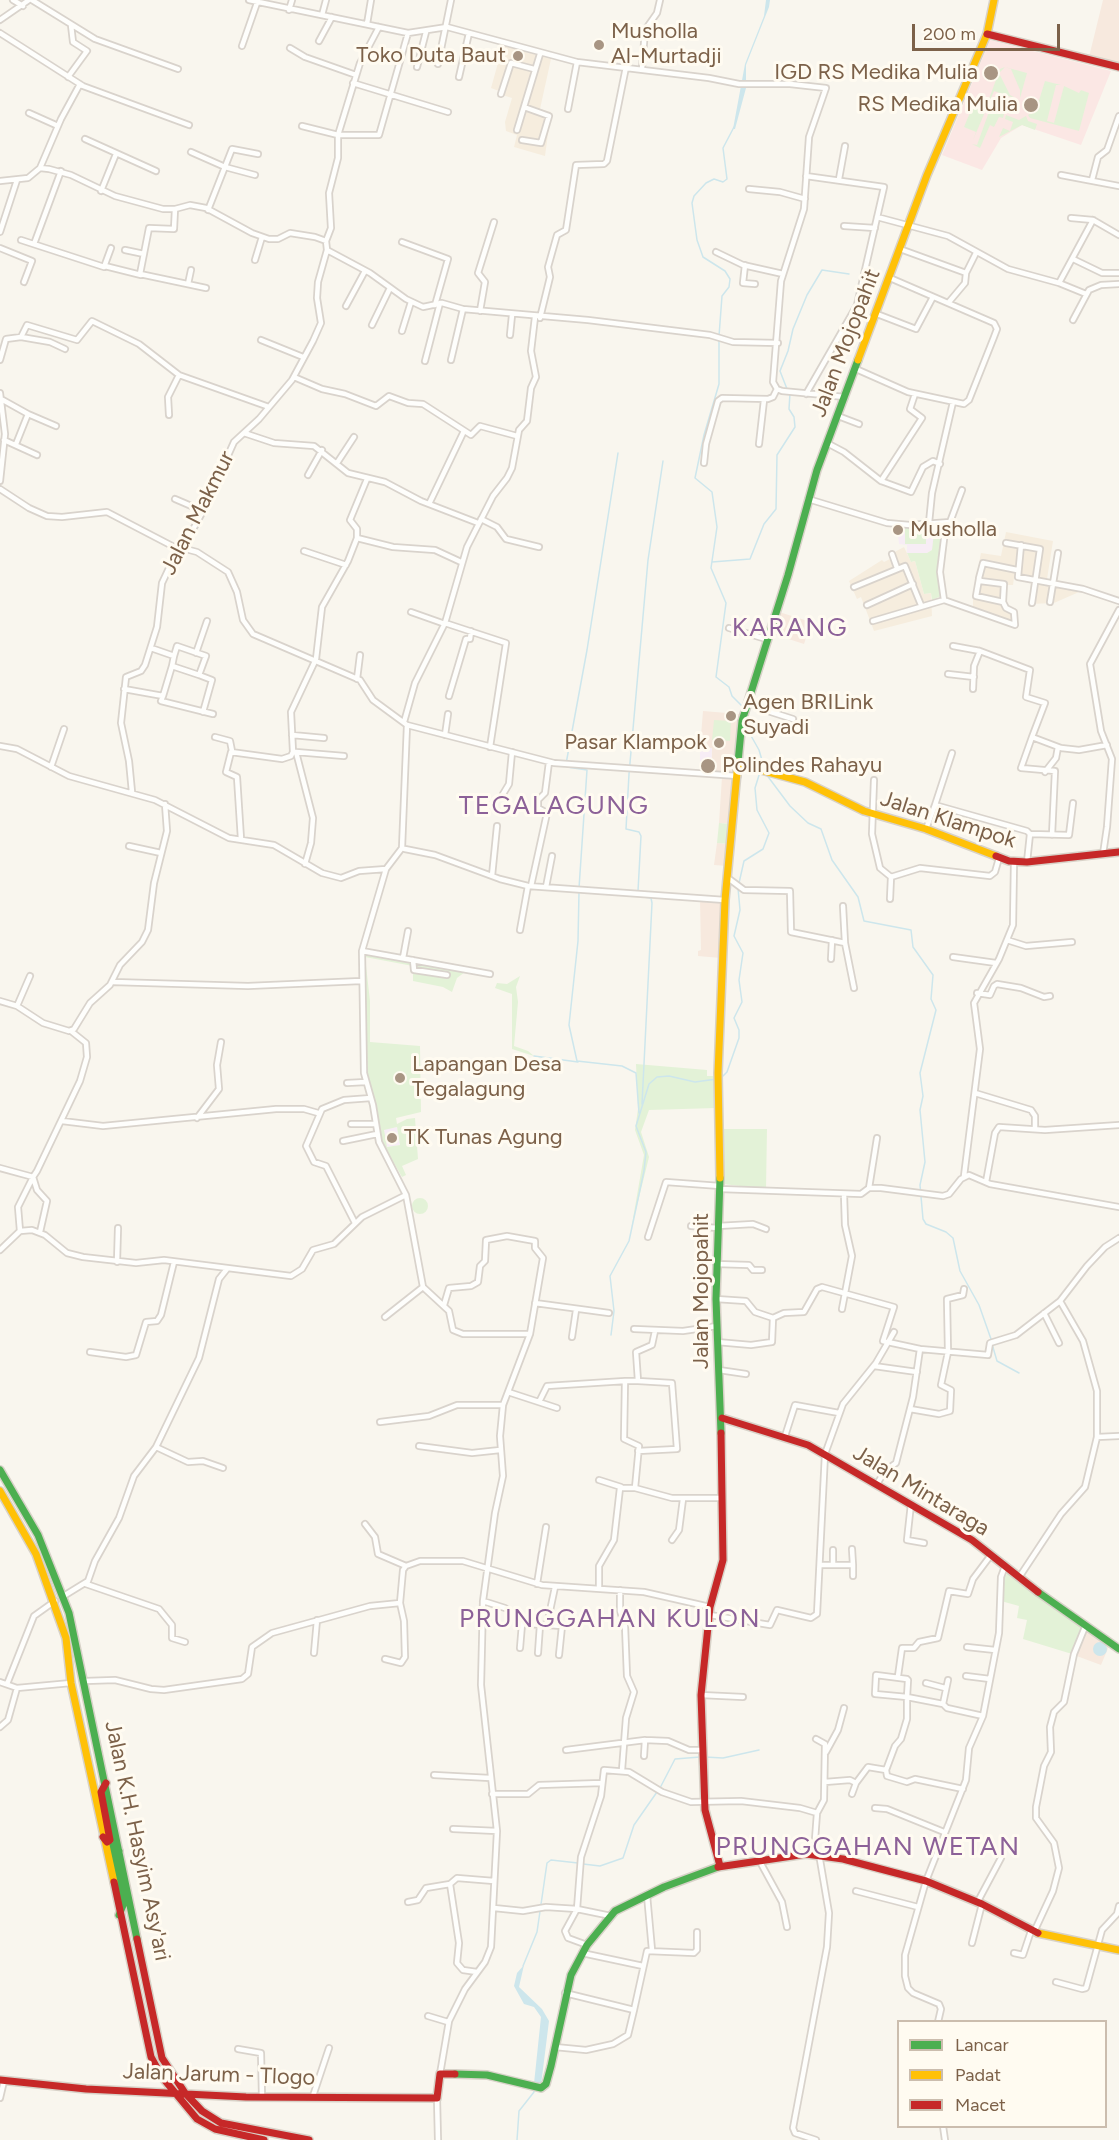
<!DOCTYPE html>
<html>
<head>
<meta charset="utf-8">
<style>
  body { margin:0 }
  #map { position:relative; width:1119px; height:2140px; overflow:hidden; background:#f9f6ee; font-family:Figtree,sans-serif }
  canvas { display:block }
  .legend { position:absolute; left:897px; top:2020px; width:210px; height:108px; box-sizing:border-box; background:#fffbf1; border:2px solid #cbbdae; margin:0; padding:8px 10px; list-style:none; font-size:18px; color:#7c6149 }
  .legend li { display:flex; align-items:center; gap:12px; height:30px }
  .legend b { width:30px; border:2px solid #cbbdae }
  .scale { position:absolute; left:912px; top:24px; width:148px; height:27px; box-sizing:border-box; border:3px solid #7c6149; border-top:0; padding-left:8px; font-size:18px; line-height:21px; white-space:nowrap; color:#7c6149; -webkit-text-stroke:4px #fffbf1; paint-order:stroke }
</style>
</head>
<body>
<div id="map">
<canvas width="1119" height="2140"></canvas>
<ul class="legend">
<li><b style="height:8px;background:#4caf50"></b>Lancar</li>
<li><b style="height:8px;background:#ffc107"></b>Padat</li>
<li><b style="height:8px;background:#c62828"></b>Macet</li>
</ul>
<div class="scale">200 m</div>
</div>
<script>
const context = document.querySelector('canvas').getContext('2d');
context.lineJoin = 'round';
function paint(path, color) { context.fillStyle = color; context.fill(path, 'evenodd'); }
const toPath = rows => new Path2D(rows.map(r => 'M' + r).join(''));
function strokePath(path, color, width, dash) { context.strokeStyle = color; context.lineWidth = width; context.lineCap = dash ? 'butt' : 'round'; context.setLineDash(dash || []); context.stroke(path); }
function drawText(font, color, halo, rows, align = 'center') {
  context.font = font + ' Figtree,sans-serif'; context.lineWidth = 6; context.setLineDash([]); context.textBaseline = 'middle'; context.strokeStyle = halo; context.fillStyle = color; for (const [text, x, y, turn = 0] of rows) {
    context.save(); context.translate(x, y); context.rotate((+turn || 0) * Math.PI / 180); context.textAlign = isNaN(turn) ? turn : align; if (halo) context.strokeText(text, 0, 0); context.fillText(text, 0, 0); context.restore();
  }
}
paint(toPath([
  [503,45,551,59,540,109,551,112,545,156,514,147,517,135,506,131,505,122,512,98,499,94,499,91,491,88],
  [1006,532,1053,541,1047,579,1082,586,1079,592,1054,603,1030,604,1031,581,1014,578,1013,585,1007,585,1005,601,1007,606,1016,609,1016,626,973,613,973,593,981,553,1001,556],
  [904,547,911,562,915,561,924,594,931,593,932,616,874,631,861,597,857,599,849,581,882,560,884,562,890,559,889,555]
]), '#f6edde');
paint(toPath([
  [1103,0,1119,0,1119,64,1089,57],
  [779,612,811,622,804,644,773,634],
  [703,711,739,714,736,772,711,771,712,749,700,748],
  [722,777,735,778,731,824,719,823],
  [717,843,729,844,727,866,714,865],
  [700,899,723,903,721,958,698,956,698,951,701,950],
  [1085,1629,1109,1646,1101,1665,1074,1655]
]), '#f7e9de');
paint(toPath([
  [935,525,935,548,927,553,907,553,907,545,899,544,898,534,894,533,893,526],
  [700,748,712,748,711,771,700,770],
  [397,1127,400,1145,387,1147,384,1129]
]), '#f7edf5');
paint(toPath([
  [990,40,1111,71,1081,145,1022,125,1001,138,982,170,942,155]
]), '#fbe7e4');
paint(toPath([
  [1005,67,999,73,1010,95,1017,99,994,91,973,140,976,132,964,127,974,103,986,107,1000,69,1005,67,1027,73,1020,98,1020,90,1011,69],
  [1045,81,1061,85,1056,85,1047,121,1054,123,1064,86,1079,93,1081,90,1089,93,1079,131,1030,118,1028,115,1036,110],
  [990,109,1004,114,1003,118,999,117,994,127,990,125,980,148,972,144,977,145],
  [1006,115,1019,120,1026,116,1028,121,1037,124,1035,130,1022,125,999,137,1003,128,1010,131,1013,122,1005,119],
  [935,525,943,527,938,573,941,596,932,600,931,593,924,594,915,561,911,562,907,553,927,553,932,550],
  [905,527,926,527,926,544,905,544],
  [714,720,731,721,730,741,712,740],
  [719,823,731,824,729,844,717,843],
  [363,954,465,972,457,978,452,992,443,987,413,981,413,966,365,957,370,1001,370,1042,420,1046,421,1112,396,1118,397,1124,407,1119,415,1118,418,1159,402,1166,406,1175,402,1177,383,1144,368,1082],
  [397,1127,400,1145,387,1147,384,1130],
  [520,976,516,987,518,1002,514,1046,528,1051,534,1056,512,1049,512,994,495,988,497,983,507,984],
  [636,1064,707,1070,707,1076,715,1076,716,1108,649,1110,641,1132,649,1157,631,1230,644,1155,635,1130,638,1109],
  [721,1129,767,1129,766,1189,723,1184],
  '412 1206a8 8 0 1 1 16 0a8 8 0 1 1-16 0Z',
  [1008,1573,1083,1627,1072,1654,1023,1639,1027,1620,1017,1618,1019,1606,1001,1601,1002,1578]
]), '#e3f2d7');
paint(toPath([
  [766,0,770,0,769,7,746,65,746,88,735,129,733,129,745,64,764,16],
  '1093 1649a7 7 0 1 1 14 0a7 7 0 1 1-14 0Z',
  [524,1965,519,1987,542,2009,549,2021,541,2085,533,2093,541,2017,534,2007,524,2004,514,1986,517,1973]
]), '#cde6ec');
strokePath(toPath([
  [719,336,722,296,729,287,730,279,725,271,703,257,697,240,692,203,694,196,706,183,714,179,723,182,727,179,723,148,734,127],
  [719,340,719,384,704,435,695,478,712,492,717,527,711,568,726,603,716,677,729,687,732,696,744,708],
  [787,389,780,371,788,351,793,329,807,295,822,270,849,274],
  [712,562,750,559,764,524,776,509,777,455,795,427,794,417,789,409,790,393],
  [747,712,750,734,759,750,764,767],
  [766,774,790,806,808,823,821,829,832,860,858,897,864,921,911,930,913,947,933,975,931,999,936,1010,920,1073,923,1096,920,1110,925,1162,920,1185,923,1219,926,1224,946,1232,953,1238,960,1271,979,1305,991,1339],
  [739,883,744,861,763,849,769,833,757,810,755,788,760,772],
  [579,888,587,770,567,767,566,764,587,650,618,453],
  [638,891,641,836,639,832,626,829,629,774,648,560,663,461],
  [579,892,578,941,569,1025,577,1061,622,1066,636,1073,639,1113],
  [638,896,651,898,652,903,642,1104],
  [534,1056,578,1062],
  [721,1078,727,1072,739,1038,739,1030,734,1018,742,1002,739,980,743,953,734,936,740,910,738,888],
  [611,1335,614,1311,610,1276,629,1241,644,1171,646,1152,636,1126,649,1084,657,1077,669,1076,695,1082,717,1079],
  [992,1344,997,1361,1019,1373],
  [705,1757,723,1758,759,1750],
  [660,1788,675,1759,700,1757],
  [583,1864,600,1866,623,1858,634,1825,657,1792],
  [523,1966,537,1932,547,1863,551,1860,578,1863],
  [517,2140,519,2111,534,2092]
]), '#cde6ec', 1.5);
const street = toPath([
  [13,0,23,6],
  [32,0,95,39,178,69],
  [249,0,408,33,447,27,577,62,709,78,739,84,790,84,826,88,809,137,804,209,781,281,773,382,777,389,782,391,845,397],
  [289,10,292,0],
  [322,15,326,0],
  [0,20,29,0],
  [367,24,371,0],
  [0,33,83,86,189,125],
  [319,41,332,17],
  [242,46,258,0],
  [290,48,305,57,356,75],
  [438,64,451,0],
  [417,67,426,32],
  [642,69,645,30,657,13,660,0],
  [68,77,87,51,73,42,71,25],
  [459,77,469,33],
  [353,83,448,112],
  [501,94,511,63,534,69],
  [568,109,577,62],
  [29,113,58,126],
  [302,126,338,135,379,135,408,33],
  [517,130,540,54],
  [85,139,156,171],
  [522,140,541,143,549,116,524,107],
  [191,152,225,167,255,175],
  [40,168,61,119,80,84],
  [1061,175,1119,186],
  [839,179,845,146],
  [1092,180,1098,157,1107,150,1119,116],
  [0,181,28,178,40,168,49,169,71,175,115,196,163,209,175,209,190,205,206,208,252,233,269,239,278,239,290,233,315,237,326,241,327,250,370,273,406,299,423,307,442,303,463,309,588,320,710,335,733,342,778,343],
  [749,189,780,192,805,199],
  [101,191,116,154],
  [175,209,174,229,149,228,140,274,206,288],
  [208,210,232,149,258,154],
  [877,217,948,236,1008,269,1059,283,1086,294],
  [1071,218,1093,220],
  [844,226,875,228],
  [0,232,17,180],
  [21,240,104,267,111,248],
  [326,241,331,228,329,193,338,158,338,135,360,63,379,27],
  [402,242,448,259,435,305],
  [34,244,61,171],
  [0,248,32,261,24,282],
  [900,249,966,273,976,253],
  [125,250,144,254],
  [716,252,743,265,783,274],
  [1073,259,1102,273,1119,273],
  [255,260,262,237],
  [745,265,743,283,755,284],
  [105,266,141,275],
  [1059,283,1093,220,1119,235],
  [188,284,191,270],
  [949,302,965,283,966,273],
  [346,306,365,271],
  [480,311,485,282,478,273,494,222],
  [877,314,916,329,933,297],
  [540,318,550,277,548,267,557,235,566,230,576,165,604,164,607,161,626,67],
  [1073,320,1089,290,1101,285,1119,284],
  [372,325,390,288],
  [402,331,411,302],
  [510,335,512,315],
  [21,337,50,342,65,349],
  [261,340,303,357],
  [0,360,6,339,21,337,27,325,77,340,92,321,139,344,179,375,269,407],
  [451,360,463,309],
  [425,361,440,303],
  [856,369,908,392,964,404,969,400,994,337,997,329,994,323,890,278],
  [294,377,322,389,345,394,376,406,389,396,408,403,423,404,471,435,480,426,517,436],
  [0,393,5,434,0,481],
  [806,394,857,305,884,187,806,176],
  [1,399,28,414,16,444],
  [28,414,56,426],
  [169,415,168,397,179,375],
  [838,416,859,424],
  [244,433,274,443,314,446,348,473,385,482,421,501,478,523],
  [4,440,37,455],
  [827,443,844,452,881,481,922,418,910,409,915,394],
  [759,444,764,400],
  [337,463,354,437],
  [704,463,706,444,718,401,722,398,768,399,773,397,777,389],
  [308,475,322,450],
  [881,481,911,492,923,467,933,461,940,464],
  [0,489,29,508,47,516,62,517,107,512,178,549],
  [175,499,203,511],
  [808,499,887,523,910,525,950,522,962,490],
  [429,504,464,431],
  [481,519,497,527,506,539,539,547],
  [929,523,932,493,953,402],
  [357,538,393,547,435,550,461,562],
  [1006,543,1040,549,1032,603],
  [1021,545,1018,577,1083,589,1119,601],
  [182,548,197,552,228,572,237,592,243,620,253,634,360,680,373,700,407,725,554,763,738,776],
  [304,551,346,565],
  [892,554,897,568],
  [979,579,976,596,1003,602],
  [854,587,905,566,921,605],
  [944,600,940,572,946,523],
  [1050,602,1058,553],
  [867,605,913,584],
  [411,612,445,624],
  [873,621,944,600,1015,625,1014,612,1006,608,1003,602,1004,584,980,581,979,578,983,563,1017,570],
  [445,623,506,643,490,747],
  [729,628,766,639],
  [953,646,980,651,1030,670,1026,697,1045,703,1032,737,1061,748,1079,750,1107,745],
  [151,648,174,656,177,646,206,656,199,675,212,680,203,712],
  [196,653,207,621],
  [174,656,172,666,199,675],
  [948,674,974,677],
  [357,679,360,655],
  [124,689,163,696,161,701,213,714],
  [973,689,974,666,980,651],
  [163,696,172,666],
  [449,696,466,639,470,639,471,631],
  [748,702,771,712,793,719],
  [404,722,415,683,445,623,467,547,493,496,507,478,512,468,519,430,527,421,531,388,536,377,531,351,535,317],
  [407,725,402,848,405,849,435,855,500,879,528,886,725,900],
  [292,735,324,738],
  [445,735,448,714],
  [215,737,230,741,232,751],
  [1032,737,1021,768,1055,771,1052,835],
  [0,746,17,749,69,776,155,800,229,838,274,845,322,873,341,878,359,871,386,869],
  [296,752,344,756],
  [51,767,64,729],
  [1045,772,1056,758,1058,747],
  [874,780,872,834,880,868,891,877,890,899],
  [132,792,129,761,121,723,126,677,141,671,145,665,157,627,162,583,178,549,184,546,203,511,234,442,259,419,292,380,313,341,321,323,317,298,318,282,327,250],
  [503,794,509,784,512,752],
  [935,805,952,753],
  [926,829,935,805,1027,831,1030,834,1027,862],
  [1030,834,1069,835,1073,803],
  [241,839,237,777,226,772,231,752,282,759,291,756,293,752],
  [129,846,161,853],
  [402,848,386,869,362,951,364,1073,373,1105,379,1142,406,1195,423,1287,449,1311,453,1330,463,1334,530,1334],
  [1103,854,1107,827,1112,759,1101,731,1090,664,1119,610],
  [305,864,311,843,313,818,296,752,293,752,291,712,316,659,322,607,348,561,357,538,357,529,350,520,367,479],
  [492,876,497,826],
  [891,877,920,868,990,876,995,872,999,858],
  [728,878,744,890,790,891,791,932,845,943],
  [531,886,547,813,538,808,538,800,545,793,549,762],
  [546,887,552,856],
  [843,906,845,943,854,988],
  [520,930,528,886],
  [1007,940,1026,946,1072,942],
  [362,951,490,974],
  [953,957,996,963],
  [403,958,408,931],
  [831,959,832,940],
  [413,960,414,970,447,975],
  [113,982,248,986,361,981],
  [977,993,990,995,994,986,997,984,1021,988,1044,997,1050,996],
  [0,1001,17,1006,43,1023,69,1031,74,1029,90,1003,110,985,120,965,142,942,148,930,154,883,167,831,165,804],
  [17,1006,30,976],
  [347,1083,366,1082],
  [975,1093,1031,1110,1035,1116,1035,1129],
  [197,1118,219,1089,217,1065,221,1042],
  [62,1121,103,1126,276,1109,304,1109,318,1113],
  [351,1124,376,1124],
  [343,1141,377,1134],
  [0,1168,33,1177,37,1171,80,1081,87,1057,86,1043,71,1031],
  [964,1176,980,1049,974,1003,999,959,1013,925,1014,862],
  [33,1177,37,1190,47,1201,40,1232],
  [986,1182,995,1133,999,1127,1045,1130,1119,1125],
  [869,1188,877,1138],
  [720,1189,861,1194,869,1188,881,1188,943,1196,949,1194,961,1179,969,1175,990,1184,1119,1207],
  [355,1223,326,1166,314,1162,306,1146,322,1109,344,1100,371,1098],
  [691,1226,718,1228],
  [718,1226,753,1224,766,1229],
  [20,1231,18,1207,33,1177],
  [648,1237,666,1182,720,1186],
  [0,1250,20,1231,32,1230,45,1235,67,1253,83,1257,136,1263,164,1260,291,1276,302,1269,313,1250,334,1244,362,1217,406,1195],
  [117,1262,118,1228],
  [716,1264,749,1265,753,1270,762,1270],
  [716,1299,746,1301,755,1312,773,1318,784,1313,804,1312,817,1289,822,1287,894,1307,883,1341,920,1349,913,1397,896,1463,885,1471,877,1484],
  [535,1303,609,1313],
  [842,1309,852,1256,845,1225,844,1194],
  [1044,1313,1059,1343],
  [385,1317,423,1287],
  [634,1329,683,1331,717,1326],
  [572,1337,576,1310],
  [717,1342,751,1345,772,1342,773,1318],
  [920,1349,988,1355,990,1343,1016,1335,1060,1301,1087,1266,1105,1247,1119,1238],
  [90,1352,126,1357,136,1355,146,1322,157,1321,161,1315,174,1262],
  [874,1366,917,1372],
  [719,1370,746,1374],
  [508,1392,557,1408],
  [539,1402,547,1386,625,1381],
  [910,1409,939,1414,950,1411,951,1390,941,1385,948,1352,947,1299,963,1295,964,1289],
  [380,1422,429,1416,457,1405,503,1405],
  [785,1436,795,1405,839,1413],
  [1097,1437,1119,1436],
  [419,1446,472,1453,500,1450],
  [156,1447,188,1462,203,1461,223,1468],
  [638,1451,677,1449,672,1383,638,1381,636,1352,652,1345,655,1331],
  [599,1480,621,1487],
  [635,1488,672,1498,720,1498],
  [911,1504,907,1540,924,1543],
  [365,1524,375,1537,378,1554,406,1566],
  [672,1540,679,1530,683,1499],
  [852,1549,853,1565],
  [833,1550,833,1565],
  [821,1565,853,1565,853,1576],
  [1020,1576,1061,1514,1085,1487,1097,1437,1097,1391,1083,1341,1060,1301],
  [86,1584,159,1609,172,1625,172,1638,185,1642],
  [537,1584,546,1527],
  [599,1589,599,1566,614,1540,620,1488,635,1488,639,1446,624,1439,625,1381,638,1381],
  [620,1590,620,1611,625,1626,627,1676,634,1692,626,1718,622,1770],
  [62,1597,88,1581,95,1561,119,1518,134,1476,156,1447,199,1358,219,1279,227,1269],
  [483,1601,505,1608],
  [710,1615,770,1625,777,1610,811,1618,817,1614,825,1454,843,1404,876,1363,894,1332],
  [547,1625,562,1626,559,1655],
  [967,1647,995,1650],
  [520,1648,522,1624,547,1625,555,1587],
  [314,1653,317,1620],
  [538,1653,540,1625],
  [385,1659,401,1663,405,1657,404,1621,400,1603],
  [898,1676,902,1648,914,1648,919,1642,938,1638,949,1591,968,1594,973,1579,991,1555],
  [966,1676,990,1679],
  [948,1680,943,1704,947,1708,983,1716],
  [85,1681,115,1680,151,1689,164,1690,242,1679,248,1674,252,1647,272,1633,370,1606,400,1603,403,1570,406,1566,420,1561,463,1561,542,1585,644,1592,710,1607],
  [0,1682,17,1688,71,1683],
  [926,1683,945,1688],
  [7,1684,34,1616,55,1601],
  [701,1695,743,1697],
  [0,1727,8,1720,17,1688],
  [566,1750,645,1740,668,1741,689,1750,703,1750],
  [826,1752,838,1730,844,1708],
  [644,1756,645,1740],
  [886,1770,887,1776,907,1782,915,1779,963,1789],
  [434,1775,490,1778],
  [825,1782,850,1780,856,1783],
  [492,1794,528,1794,539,1785,602,1783],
  [852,1794,856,1783,868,1767,886,1770,895,1746,901,1739,907,1719,907,1697,908,1680,907,1679,876,1675,875,1694,907,1697,943,1704],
  [875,1808,887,1809,944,1832],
  [453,1829,497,1831],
  [814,1853,817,1813],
  [759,1860,782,1902,787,1927],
  [450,1884,459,1943,457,1963,463,1970,477,1972],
  [856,1891,918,1907],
  [647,1895,652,1950],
  [408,1902,418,1900,426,1888,450,1884,457,1878,494,1881],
  [977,1903,1001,1858],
  [494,1908,523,1911,546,1907,577,1909,611,1916],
  [1034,1932,1053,1891,1059,1868,1054,1843,1036,1818,1036,1807,1044,1766,1051,1752,1050,1727,1054,1712,1064,1702,1074,1654,1085,1627],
  [972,1943,982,1904],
  [587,1945,568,1938,565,1931,577,1909,581,1857,601,1796,604,1770,629,1772,662,1792,691,1802,741,1801,800,1808,817,1813,824,1800,825,1744,816,1739],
  [582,1953,643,1966],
  [1014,1953,1023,1955,1031,1931],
  [1056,1982,1082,1989,1086,1988,1102,1930,1117,1914,1119,1906],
  [565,1993,634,2010,647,1951,694,1953,697,1950,697,1932],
  [428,2016,448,2022],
  [938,2022,941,2009,939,2004,913,1993,908,1988,905,1976,905,1955,926,1881,966,1780,969,1748,983,1716,999,1633,1001,1577,1005,1566],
  [555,2047,586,2050,613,2044,628,2035,634,2010],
  [238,2049,261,2053,262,2097],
  [440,2074,449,2021,465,1989,485,1962,491,1947,497,1831,481,1685,483,1601,495,1513,503,1476,500,1436,503,1405,530,1334,543,1258,535,1248,535,1241,507,1236,486,1240,485,1261,480,1266,478,1282,471,1286,449,1288,444,1305],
  [313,2096,329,2048],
  [0,2098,4,2081],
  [437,2098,438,2140],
  [943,2126,945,2140],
  [816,2140,795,2133,793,2128,827,1947,829,1913,819,1854]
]);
const fast = toPath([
  [738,762,742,721,788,575,817,470,858,360],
  [720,1178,716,1299,721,1433],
  [0,1470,38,1535,69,1613,137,1939],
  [1038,1592,1119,1649],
  [119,1851,116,1845,112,1846,124,1903,119,1915],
  [455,2074,487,2075,541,2088,546,2084,551,2066,571,1975,587,1945,615,1911,664,1887,718,1867]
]);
const slow = toPath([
  [858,360,927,175,987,34,994,0],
  [739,764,805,782,864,811,926,829,996,856],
  [720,1178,718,1073,725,900,738,762],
  [0,1491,36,1554,66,1638,71,1683,114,1882],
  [1038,1933,1119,1950]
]);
const jam = toPath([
  [987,34,1119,67],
  [996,856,1009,861,1027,862,1119,852],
  [722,1418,808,1445,972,1540,1038,1592],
  [103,1837,107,1842,110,1840,101,1792,106,1783],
  [720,1866,705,1810,701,1695,710,1607,723,1560,721,1433],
  [718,1867,806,1854,843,1859,926,1881,982,1904,1038,1933],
  [114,1882,151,2057,162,2077,197,2119,215,2129,264,2140],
  [137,1939,162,2058,185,2093,202,2111,221,2123,309,2140],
  [0,2080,86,2089,246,2097,437,2098,440,2074,455,2074]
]);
strokePath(street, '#d9d3cc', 8);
strokePath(fast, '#d8d2c8', 10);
strokePath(slow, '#d8d2c8', 10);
strokePath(jam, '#d8d2c8', 10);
strokePath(street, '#fefefc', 4.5);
strokePath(fast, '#4caf50', 7);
strokePath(slow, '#ffc107', 7);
strokePath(jam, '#c62828', 7);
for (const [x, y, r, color] of [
  [599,45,6,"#a89583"],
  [518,56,6,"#a89583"],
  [991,73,8,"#a89583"],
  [1031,105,8,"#a89583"],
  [898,530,6,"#a89583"],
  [731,716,6,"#a89583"],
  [719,743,6,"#a89583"],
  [708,766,8,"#a89583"],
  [400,1078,6,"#a89583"],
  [392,1138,6,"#a89583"]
]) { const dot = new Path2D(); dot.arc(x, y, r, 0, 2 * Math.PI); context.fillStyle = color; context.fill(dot); strokePath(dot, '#fffbf1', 2); }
drawText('22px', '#7c6149', '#fffbf1', [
  ["Musholla",611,32],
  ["Al-Murtadji",611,57],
  ["Toko Duta Baut",506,56,"right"],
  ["IGD RS Medika Mulia",978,73,"right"],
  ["RS Medika Mulia",1018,105,"right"],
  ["Musholla",910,530],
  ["Agen BRILink",743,703],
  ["Suyadi",743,728],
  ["Pasar Klampok",707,743,"right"],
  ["Polindes Rahayu",722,766],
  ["Lapangan Desa",412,1065],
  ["Tegalagung",412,1090],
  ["TK Tunas Agung",404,1138]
], 'left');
drawText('22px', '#7c6149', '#fffbf1', [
  ["Jalan Mojopahit",846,343,-69],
  ["Jalan Makmur",198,513,-63],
  ["Jalan Klampok",948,820,18],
  ["Jalan Mojopahit",702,1291,-90],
  ["Jalan Mintaraga",921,1491,31],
  ["Jalan K.H. Hasyim Asy'ari",137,1841,78],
  ["Jalan Jarum - Tlogo",219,2075,2]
]);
context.letterSpacing = '1.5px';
drawText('26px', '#8c6198', '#fffbf1', [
  ["KARANG",790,628],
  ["TEGALAGUNG",554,806],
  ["PRUNGGAHAN KULON",610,1619],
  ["PRUNGGAHAN WETAN",868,1847]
]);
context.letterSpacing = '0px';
</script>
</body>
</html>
